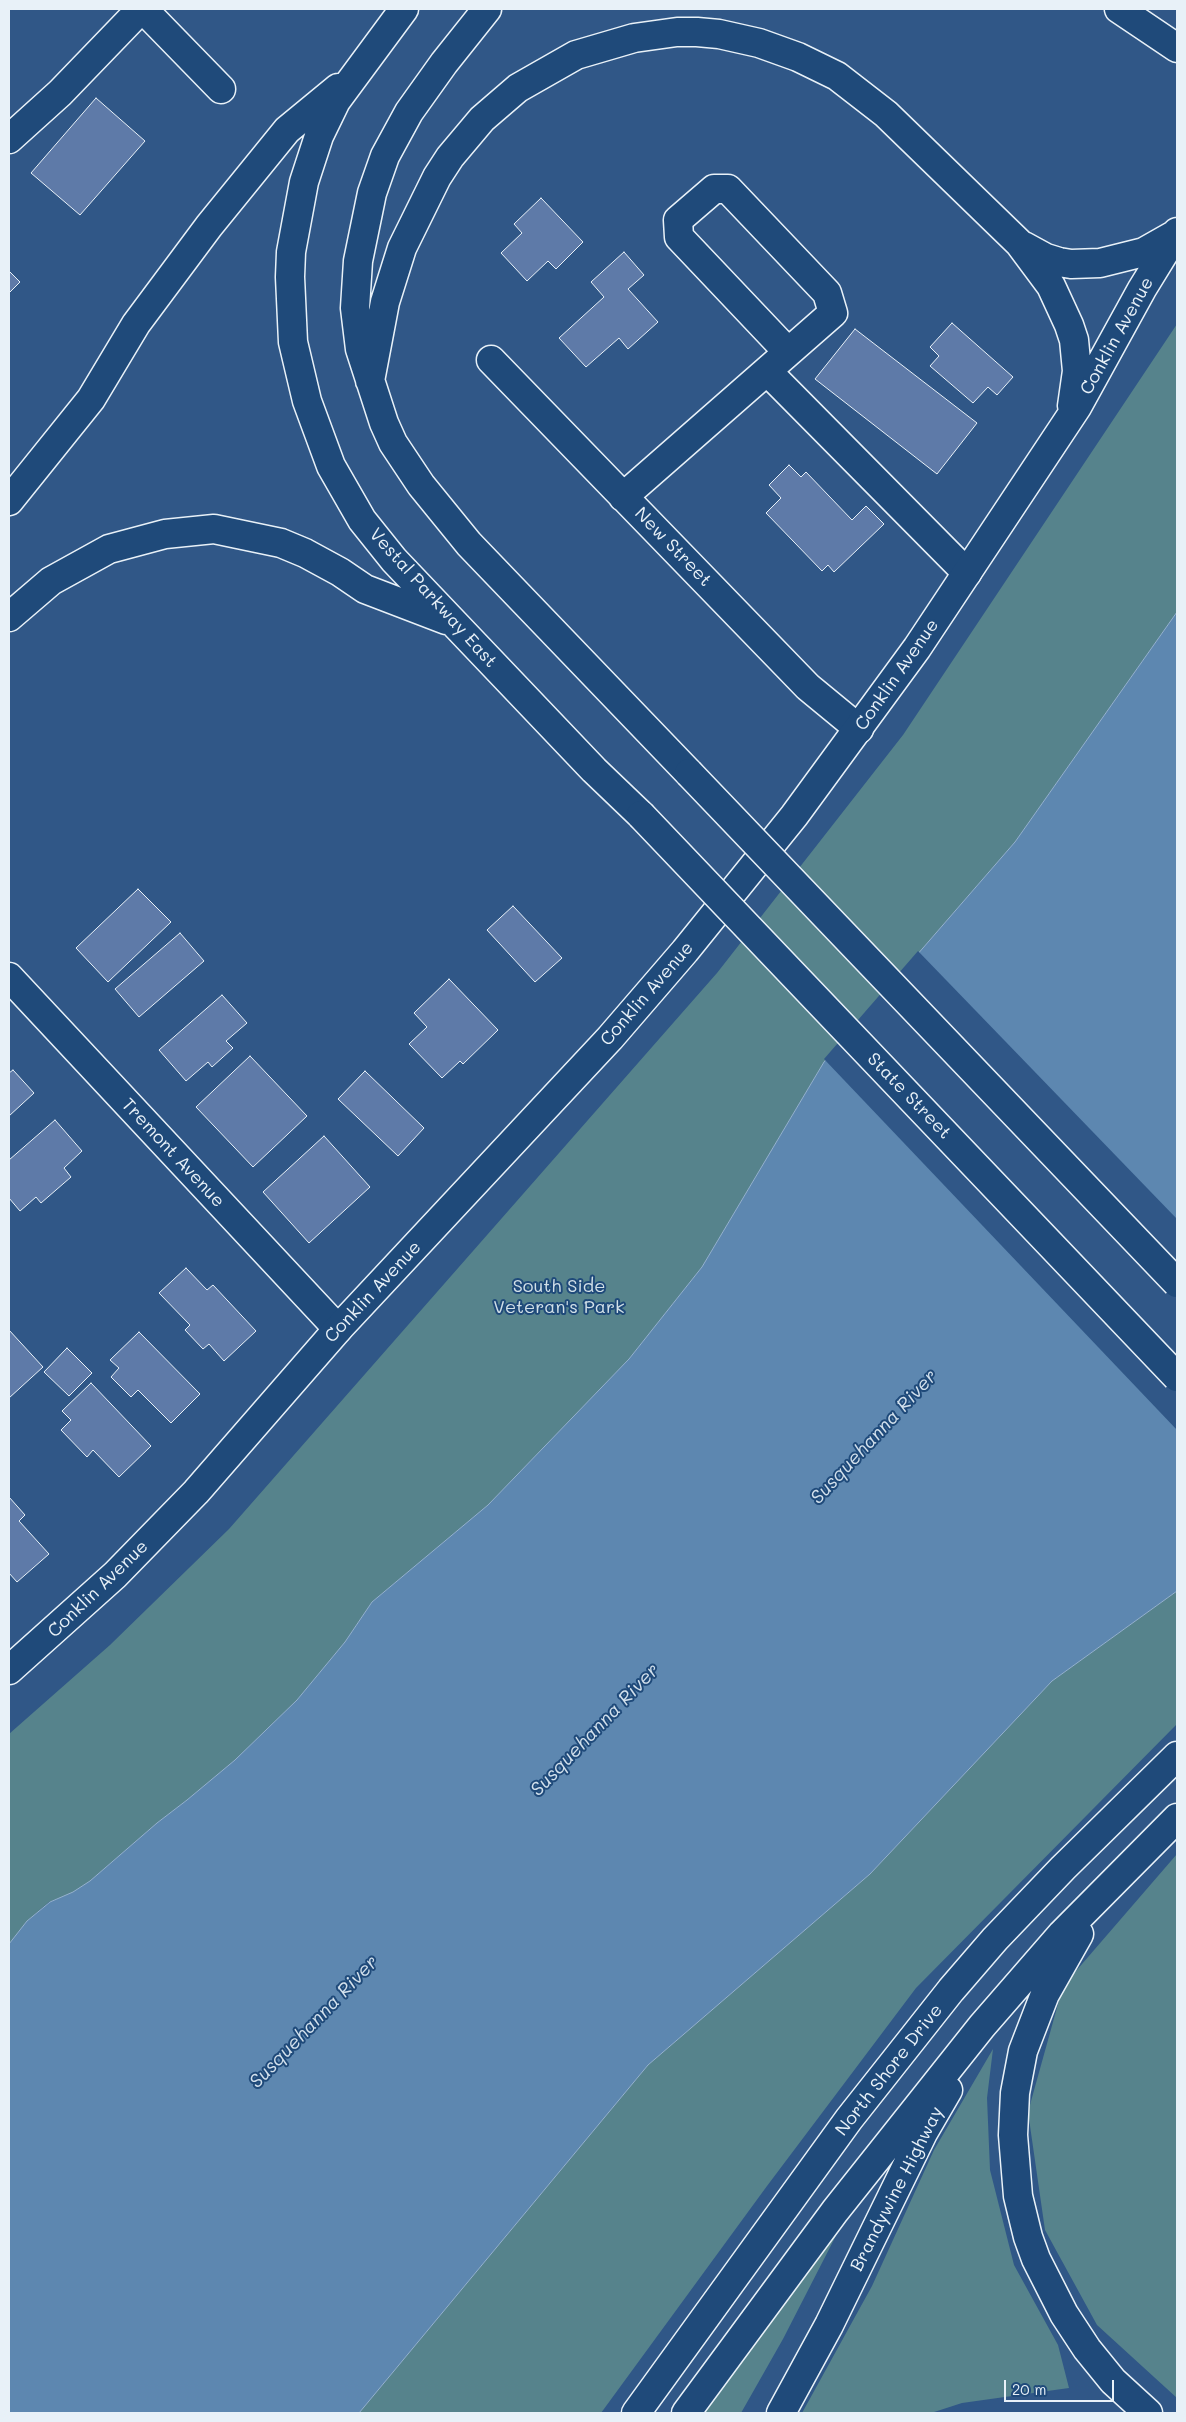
<!DOCTYPE html>
<html>
<head>
<meta charset="utf-8">
<style>
  body { margin:0 }
  #map { position:relative; width:1186px; height:2422px; overflow:hidden; background:#305787; font-family:Mali,sans-serif }
  canvas { display:block }
  .frame { position:absolute; inset:0; border:10px solid #e8f1f8; pointer-events:none }
  .scale { position:absolute; left:1004px; top:2380px; width:110px; height:22px; box-sizing:border-box; border:2px solid #e8f1f8; border-top:0; padding-left:6px; font-size:15px; line-height:18px; white-space:nowrap; color:#e8f1f8; -webkit-text-stroke:4px #1f4a7a; paint-order:stroke }
</style>
</head>
<body>
<div id="map">
<canvas width="1186" height="2422"></canvas>
<div class="frame"></div>
<div class="scale">20 m</div>
</div>
<script>
const context = document.querySelector('canvas').getContext('2d');
context.lineJoin = 'round';
function paint(path, color) { context.fillStyle = color; context.fill(path, 'evenodd'); }
const toPath = rows => new Path2D(rows.map(r => 'M' + r).join(''));
function strokePath(path, color, width, dash) { context.strokeStyle = color; context.lineWidth = width; context.lineCap = dash ? 'butt' : 'round'; context.setLineDash(dash || []); context.stroke(path); }
function drawText(font, color, halo, rows, align = 'center') {
  context.font = font + ' Mali,sans-serif'; context.lineWidth = 4; context.setLineDash([]); context.textBaseline = 'middle'; context.strokeStyle = halo; context.fillStyle = color; for (const [text, x, y, turn = 0] of rows) {
    context.save(); context.translate(x, y); context.rotate((+turn || 0) * Math.PI / 180); context.textAlign = isNaN(turn) ? turn : align; if (halo) context.strokeText(text, 0, 0); context.fillText(text, 0, 0); context.restore();
  }
}
paint(toPath([
  [1177,324,1177,612,1015,842,824,1062,702,1267,629,1359,488,1505,372,1602,345,1642,297,1700,235,1760,187,1800,157,1823,90,1881,73,1893,49,1902,27,1921,9,1944,9,1734,110,1645,229,1529,717,973,903,735],
  [1177,1591,1177,1724,916,1988,767,2186,601,2413,359,2413,648,2065,870,1874,1052,1681],
  [1177,1854,1177,2398,1097,2325,1045,2230,1028,2112,1063,1986],
  [993,2049,987,2098,990,2170,1014,2265,1058,2345,1069,2388,962,2403,931,2413,802,2413,872,2286,934,2150],
  [843,2222,783,2339,741,2413,701,2413]
]), '#56838c');
const water = toPath([
  [1177,612,1177,1591,1052,1681,870,1874,648,2065,359,2413,9,2413,9,1944,27,1921,50,1902,73,1892,90,1881,157,1823,187,1800,235,1760,297,1700,345,1642,372,1602,488,1505,629,1359,702,1267,824,1062,1015,842,1177,612]
]);
paint(water, '#5d87b0');
strokePath(water, '#95b1cd', 1);
paint(toPath([
  [918,951,1177,1219,1177,1430,824,1059]
]), '#305787');
const building = toPath([
  [96,98,145,141,80,215,31,173,96,98],
  [541,198,583,242,556,269,548,261,527,281,501,253,522,233,514,224,541,198],
  [624,252,644,275,628,289,658,322,628,349,619,338,586,367,559,338,604,297,591,282,624,252],
  [9,271,20,282,9,293,9,271],
  [952,323,1013,377,997,395,988,387,973,403,930,366,939,356,930,347,952,323],
  [855,329,977,423,937,474,815,379,855,329],
  [789,465,801,477,806,472,852,520,866,506,884,524,834,572,828,565,822,571,766,513,781,498,769,485,789,465],
  [138,889,171,922,108,982,76,948,138,889],
  [513,906,562,958,535,982,487,930,513,906],
  [180,933,204,961,139,1017,115,989,180,933],
  [449,979,498,1030,463,1064,460,1061,442,1078,409,1044,427,1027,414,1013,449,979],
  [222,995,247,1023,226,1041,233,1048,212,1067,208,1062,186,1081,159,1050,222,995],
  [250,1056,307,1116,253,1167,196,1107,250,1056],
  [13,1070,34,1093,9,1116,9,1073,13,1070],
  [365,1071,424,1128,398,1156,338,1099,365,1071],
  [55,1120,82,1151,64,1168,71,1177,41,1203,36,1197,20,1211,9,1198,9,1160,55,1120],
  [324,1136,370,1187,309,1243,263,1192,324,1136],
  [186,1268,207,1290,213,1285,256,1331,224,1361,209,1344,203,1349,185,1330,190,1325,159,1293,186,1268],
  [9,1330,43,1367,9,1398,9,1330],
  [139,1332,200,1394,171,1423,138,1390,131,1397,111,1377,119,1368,110,1360,139,1332],
  [67,1348,92,1373,69,1396,44,1372,67,1348],
  [91,1383,151,1446,119,1477,93,1450,87,1457,61,1430,71,1420,62,1411,91,1383],
  [9,1497,25,1515,19,1521,49,1554,17,1582,9,1573,9,1497]
]);
paint(building, '#5e7aa8');
strokePath(building, '#e8f1f8', 1);
const minor = toPath([
  [143,9,221,89],
  [1119,9,1177,48],
  [9,139,60,93,141,9],
  [491,360,808,687,859,729],
  [767,371,967,573],
  [623,497,833,313,827,293,728,189,714,189,678,220,679,237,788,352],
  [9,977,338,1329]
]);
const major = toPath([
  [404,9,336,101,319,136,304,182,291,252,290,277,293,342,307,401,331,466,362,520,394,560,594,770,641,815],
  [487,9,444,63,409,112,385,156,372,193,358,261,355,308,360,349,384,423,393,443,421,485,469,544,689,773],
  [1024,246,1046,258,1059,262,1071,264,1100,263,1144,252,1174,235],
  [370,381,385,302,402,248,437,177,450,157,482,119,518,88,576,55,634,38,677,32,697,32,719,34,759,43,798,57,837,76,886,114,1019,243,1051,286,1069,325,1074,340,1077,371,1072,406],
  [9,501,91,399,136,324,209,226,287,130,338,88],
  [9,617,51,581,109,549,165,534,214,529,281,543,305,553,340,572,365,589,446,620],
  [9,1670,115,1575,196,1492,338,1329,610,1038,685,951,794,816,917,648,1077,407,1142,289,1177,232],
  [1079,1934,1045,1994,1023,2051,1015,2093,1013,2135,1018,2196,1028,2237,1036,2259,1064,2314,1087,2349,1113,2381,1148,2413],
  [636,2413,849,2119,951,1990,995,1939,1063,1868,1177,1756],
  [686,2413,835,2211,982,2026,1062,1934,1177,1818],
  [781,2413,829,2325,923,2133,948,2090]
]);
strokePath(minor, '#e8f1f8', 31);
strokePath(major, '#e8f1f8', 31);
strokePath(minor, '#1f4a7a', 28);
strokePath(major, '#1f4a7a', 28);
const majorBridge = toPath([
  [689,773,1177,1283],
  [641,815,1177,1377]
]);
strokePath(majorBridge, '#e8f1f8', 31, []);
strokePath(majorBridge, '#1f4a7a', 28);
drawText('18px', '#e8f1f8', '#1f4a7a', [
  ["Conklin Avenue",1117,336,-61],
  ["New Street",673,547,46],
  ["Vestal Parkway East",433,598,48],
  ["Conklin Avenue",897,675,-55],
  ["Conklin Avenue",647,994,-49],
  ["State Street",909,1096,46],
  ["Tremont Avenue",173,1153,47],
  ["Conklin Avenue",373,1292,-47],
  ["Conklin Avenue",98,1589,-44],
  ["North Shore Drive",889,2070,-52],
  ["Brandywine Highway",897,2189,-63]
]);
drawText('18px', '#d2e0e8', '#1f4a7a', [
  ["South Side",559,1286],
  ["Veteran's Park",559,1307]
]);
drawText('italic 19px', '#d3e1ed', '#1f4a7a', [
  ["Susquehanna River",874,1437,-47],
  ["Susquehanna River",595,1730,-46],
  ["Susquehanna River",314,2022,-46]
]);
</script>
</body>
</html>
